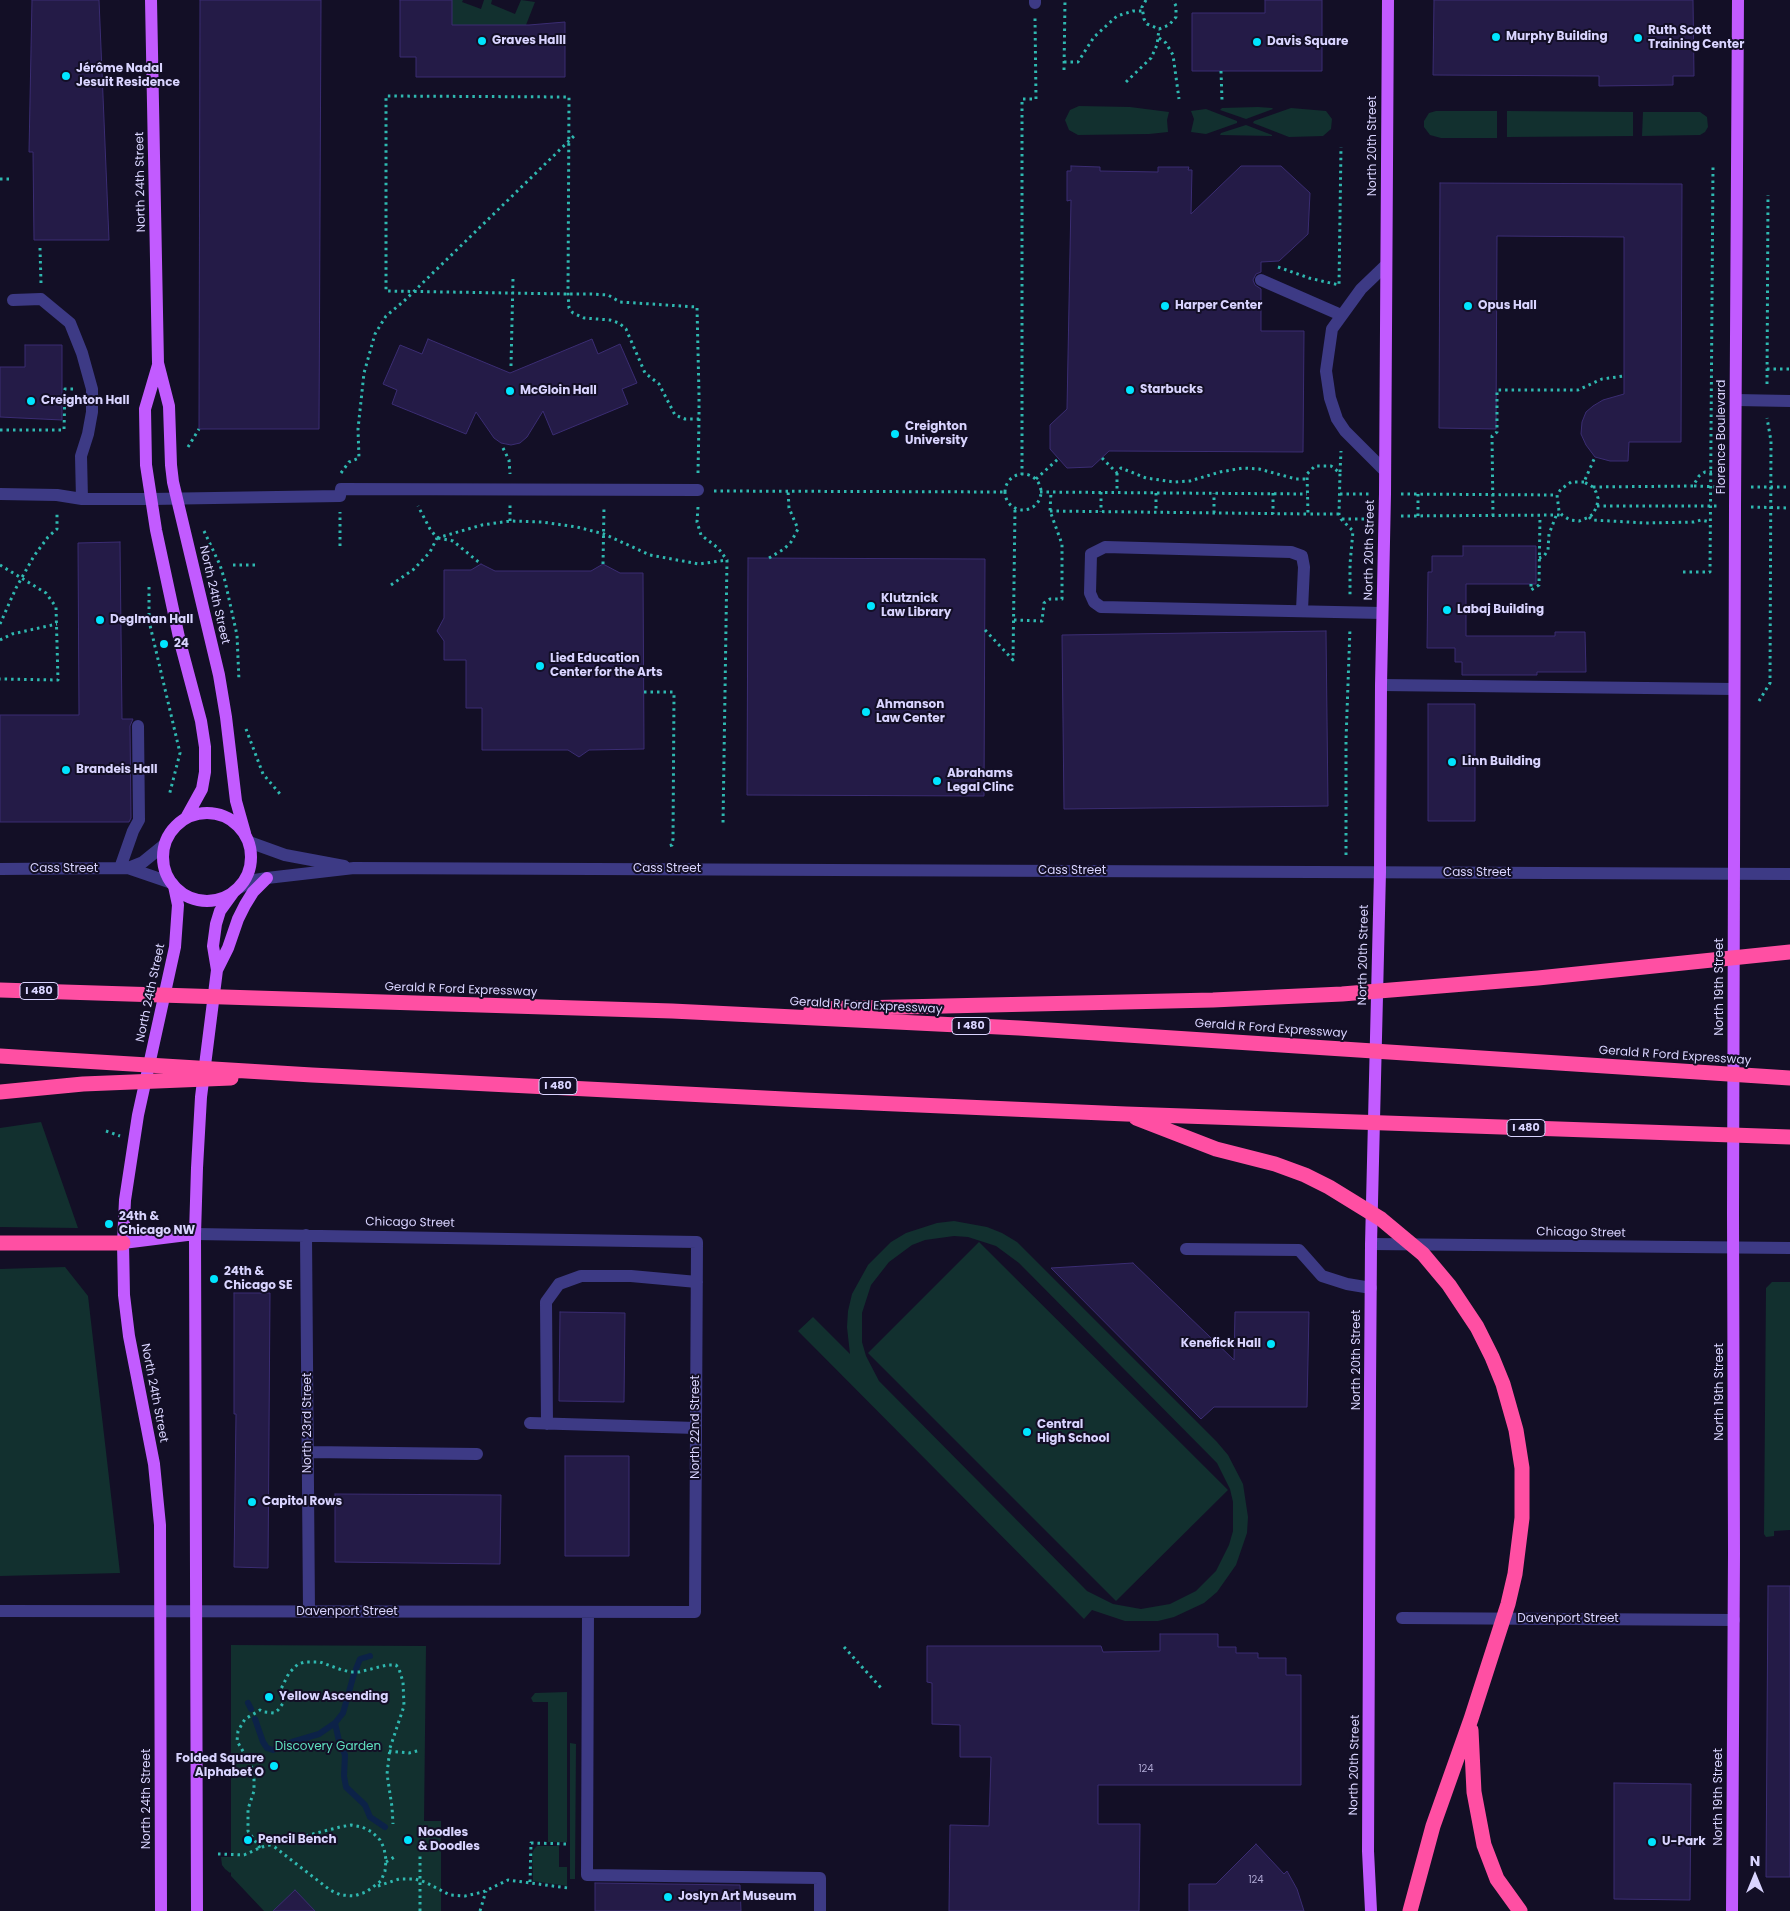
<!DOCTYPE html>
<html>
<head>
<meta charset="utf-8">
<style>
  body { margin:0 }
  #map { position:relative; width:1790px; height:1911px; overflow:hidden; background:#130f26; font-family:Poppins,sans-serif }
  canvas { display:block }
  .north { position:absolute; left:1730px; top:1851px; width:50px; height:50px; -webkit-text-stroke:4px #130f26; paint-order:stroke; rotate:0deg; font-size:14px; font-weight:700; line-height:20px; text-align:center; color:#d9d4ff }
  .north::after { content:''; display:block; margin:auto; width:18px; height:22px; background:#d9d4ff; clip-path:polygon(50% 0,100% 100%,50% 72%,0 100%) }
</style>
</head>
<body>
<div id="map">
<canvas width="1790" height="1911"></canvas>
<div class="north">N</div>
</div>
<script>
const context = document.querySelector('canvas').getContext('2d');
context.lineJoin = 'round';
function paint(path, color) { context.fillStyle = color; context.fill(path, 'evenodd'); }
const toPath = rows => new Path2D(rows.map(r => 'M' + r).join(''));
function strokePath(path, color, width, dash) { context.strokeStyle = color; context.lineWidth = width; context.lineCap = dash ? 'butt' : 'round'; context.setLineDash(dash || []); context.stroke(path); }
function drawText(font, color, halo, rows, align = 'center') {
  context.font = font + ' Poppins,sans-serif'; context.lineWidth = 4; context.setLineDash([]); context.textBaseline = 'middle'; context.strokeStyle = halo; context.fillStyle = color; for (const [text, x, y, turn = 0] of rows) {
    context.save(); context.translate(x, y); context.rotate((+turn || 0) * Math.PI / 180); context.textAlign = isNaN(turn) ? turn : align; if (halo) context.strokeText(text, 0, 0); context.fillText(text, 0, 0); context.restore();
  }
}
paint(toPath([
  [452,0,463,0,462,2,481,9,484,0,492,0,491,4,515,14,521,0,535,2,526,25,452,25],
  [1079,106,1130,107,1169,112,1167,120,1168,132,1149,134,1078,135,1069,130,1065,120,1070,110],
  [1258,107,1272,108,1273,109,1246,119,1220,110,1222,108],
  [1291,108,1326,111,1332,119,1331,129,1323,136,1289,137,1253,123,1254,121],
  [1206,109,1237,121,1237,123,1206,134,1191,132,1194,119,1191,111],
  [1436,111,1497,111,1497,138,1441,138,1430,135,1424,127,1424,121,1429,113],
  [1507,111,1633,112,1633,136,1507,137],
  [1643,112,1700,112,1707,117,1708,127,1705,132,1700,135,1642,136],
  [1246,125,1272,135,1272,136,1220,135,1221,133],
  [41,1122,78,1228,0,1227,0,1128],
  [954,1221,987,1227,1002,1233,1017,1242,1217,1442,1228,1455,1243,1484,1248,1517,1247,1533,1236,1565,1217,1592,1204,1603,1174,1617,1158,1621,1125,1621,1092,1610,1084,1619,798,1331,813,1317,850,1354,847,1327,848,1311,852,1294,868,1265,891,1242,906,1233,937,1223],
  [954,1236,968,1237,996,1246,1019,1263,1217,1463,1230,1489,1233,1502,1233,1531,1229,1545,1216,1571,1196,1591,1170,1604,1141,1609,1113,1604,1087,1591,879,1381,866,1356,862,1342,862,1313,871,1285,889,1262,912,1245,925,1240],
  [979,1242,1228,1490,1116,1601,868,1353],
  [65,1267,88,1296,120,1573,0,1576,0,1269],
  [1772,1282,1790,1282,1790,1530,1774,1531,1774,1536,1766,1537,1764,1534,1766,1288],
  [231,1645,426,1646,424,1821,441,1821,441,1911,264,1911,231,1876,231,1872,230,1873,225,1869,222,1865,221,1857,231,1857],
  [567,1692,567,1842,548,1842,548,1702,533,1702,531,1698,535,1693],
  [570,1743,576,1744,575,1879,570,1879],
  [537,1846,559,1846,559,1867,567,1867,567,1886,533,1881,532,1854,534,1849]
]), '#12302f');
strokePath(toPath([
  [356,1669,360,1659,370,1656],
  [248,1703,251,1709],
  [255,1719,263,1742,267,1748,273,1750,292,1742,319,1734,335,1723,343,1713,354,1674],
  [335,1723,339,1741,345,1755,344,1776,346,1787,365,1805,370,1817,385,1827]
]), '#0c2248', 6);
const building = toPath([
  [32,0,99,0,109,240,34,240,33,152,29,152,32,0],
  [200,0,321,0,319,429,199,429,200,0],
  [400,0,452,0,452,25,529,25,565,22,565,77,416,77,416,57,400,57,400,0],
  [1265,0,1322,0,1322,71,1192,71,1192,13,1265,13,1265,0],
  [1434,0,1693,0,1694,76,1673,76,1673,85,1599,86,1599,76,1433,75,1434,0],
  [1071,166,1100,167,1100,171,1158,172,1158,167,1189,167,1188,170,1192,170,1191,214,1241,166,1281,166,1310,193,1308,234,1279,261,1261,262,1261,272,1256,274,1253,280,1255,285,1261,289,1261,331,1304,331,1303,452,1109,451,1092,467,1067,468,1050,449,1050,425,1067,409,1071,200,1067,201,1067,171,1071,171,1071,166],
  [1440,183,1682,184,1681,442,1629,442,1628,461,1610,461,1595,457,1586,445,1581,434,1582,422,1586,412,1593,406,1603,400,1624,394,1624,237,1497,236,1496,429,1439,428,1440,183],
  [428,339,510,373,592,339,598,354,620,344,637,383,622,389,628,404,553,435,543,411,527,437,520,443,511,445,501,443,494,438,476,412,466,434,392,404,397,390,383,384,400,345,422,354,428,339],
  [25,345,62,345,62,420,0,417,0,367,25,367,25,345],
  [120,542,122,719,133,719,130,726,131,818,129,822,0,822,0,715,79,715,78,543,120,542],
  [1463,546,1536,546,1536,584,1466,584,1466,636,1555,636,1555,632,1585,632,1586,672,1537,672,1537,675,1462,675,1462,662,1455,662,1455,648,1427,648,1428,572,1432,572,1432,556,1463,556,1463,546],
  [748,558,985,559,984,796,747,795,748,558],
  [481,564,495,571,591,571,603,564,620,573,643,573,644,749,589,750,579,757,568,750,482,750,482,708,466,708,466,660,444,660,444,641,437,631,444,618,444,570,471,570,481,564],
  [1326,631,1328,806,1064,809,1062,635,1326,631],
  [1428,704,1475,704,1475,821,1428,821,1428,704],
  [1133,1263,1234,1360,1235,1312,1309,1312,1307,1407,1214,1407,1201,1419,1051,1268,1133,1263],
  [234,1293,270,1293,268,1568,234,1567,236,1414,234,1414,234,1293],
  [560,1312,625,1313,624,1402,559,1401,560,1312],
  [565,1456,629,1456,629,1556,565,1556,565,1456],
  [335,1494,501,1495,500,1564,335,1562,335,1494],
  [1768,1586,1790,1586,1790,1877,1766,1877,1768,1586],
  [1160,1634,1218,1634,1218,1647,1236,1647,1236,1653,1258,1653,1258,1658,1286,1658,1286,1675,1301,1675,1301,1785,1098,1785,1098,1824,1140,1824,1139,1911,949,1911,950,1825,989,1826,991,1757,960,1757,960,1725,932,1724,932,1683,927,1682,927,1646,1101,1646,1103,1652,1160,1651,1160,1634],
  [1614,1783,1691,1784,1690,1900,1614,1899,1614,1783],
  [1256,1844,1284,1874,1287,1871,1297,1889,1304,1911,1189,1911,1189,1884,1216,1884,1256,1844],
  [595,1883,740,1885,741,1911,595,1911,595,1883],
  [295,1890,315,1911,273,1911,295,1890]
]);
paint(building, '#241b47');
strokePath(building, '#3b2d73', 1);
strokePath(toPath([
  [1146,0,1142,7,1144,19,1147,24,1159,29,1169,25,1176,17,1176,6,1173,0],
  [1159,38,1166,43,1173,55,1179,99],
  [1064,62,1078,62,1094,37,1117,16,1133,11,1142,11],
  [1064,70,1065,0],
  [1221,71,1222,100],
  [1126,82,1151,58,1157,45,1159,29],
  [0,179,13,179],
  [40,248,41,283],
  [1278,267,1309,278,1339,285,1341,147],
  [511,366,513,278],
  [1767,369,1790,369],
  [1767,384,1768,195],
  [0,430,64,430,65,389,77,389],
  [188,447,199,429],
  [503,448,509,460,510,474],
  [1102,458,1117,473,1121,468,1146,478,1174,482,1190,481,1220,472,1243,468,1259,469,1296,479,1307,479],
  [1340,472,1341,451],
  [341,473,349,462,359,458,358,429,364,373,375,334,386,316,404,301,574,136],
  [698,473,699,419,699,395,697,307,620,302,608,295,591,294,568,294,386,291,386,96,569,97,568,294,569,308,573,313,584,318,610,320,619,323,626,329,645,373,659,384,675,415,685,419,699,419],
  [1117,473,1117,492],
  '1005 492a18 18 0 1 1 36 0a18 18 0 1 1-36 0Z',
  [1022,475,1022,99,1036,99,1035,18],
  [1036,479,1058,459],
  [1584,482,1571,482,1561,489,1557,495,1559,511,1562,515,1570,520,1579,521,1589,517,1593,514,1597,506,1598,498,1596,492,1593,487,1584,482,1595,457],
  [1694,486,1720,487],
  [1593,487,1693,486,1699,476,1705,472,1712,472],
  [1751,487,1790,487],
  [714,491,1006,492],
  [1040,492,1307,494],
  [1101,492,1101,512],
  [1156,493,1156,512],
  [1273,493,1273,514],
  [1340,494,1369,494],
  [1401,494,1557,495],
  [1418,494,1418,516],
  [1597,506,1719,506],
  [698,507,697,522,701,535,718,548,727,560,723,824],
  [1751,507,1790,508],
  [1050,511,1308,514],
  [1214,513,1214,493],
  [1339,514,1308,514,1307,474,1315,466,1331,466,1340,473,1339,514,1341,519,1353,531,1350,564,1350,597],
  [1401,516,1562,515],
  [1493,516,1492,436,1497,432,1497,390,1578,390,1602,379,1624,376],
  [1589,517,1592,520,1646,523,1694,522,1701,520,1710,522],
  [1342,519,1368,519],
  [510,521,510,505],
  [204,531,220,565,225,581,237,635,239,681],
  [437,538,482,525,510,521,542,522,577,527,604,534,650,555,699,564,727,560],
  [438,538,453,541,481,564],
  [340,546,340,512],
  [769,558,784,549,791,542,798,529,789,508,788,491],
  [1539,558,1544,556,1548,550,1549,534,1556,516],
  [603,564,604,507],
  [0,565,46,593,56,607,58,680,0,679],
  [233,565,255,565],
  [1683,572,1710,572,1713,167],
  [1531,584,1531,590,1539,585,1540,516],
  [391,585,414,569,430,552,437,538,430,529,418,506],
  [149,587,149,621,180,753,169,796],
  [1014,620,1042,621,1044,603,1050,599,1062,599,1062,544,1050,511,1051,492],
  [0,624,16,588,34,556,48,537,57,529,57,512],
  [985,630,1013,660,1015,509],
  [0,640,12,634,57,624],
  [644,692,673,692,674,695,673,839,672,845,668,846],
  [1759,701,1770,683,1771,441,1767,418],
  [246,729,263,774,280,794],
  [1346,855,1346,740,1350,628],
  [106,1131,120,1136],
  [844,1647,882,1689],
  [389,1751,409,1753,421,1750],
  [260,1848,248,1831,248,1809,254,1791,254,1779,251,1765,237,1741,238,1731,245,1719,257,1712,260,1710,264,1712,274,1713,278,1710,284,1702,284,1697,281,1689,289,1673,298,1664,305,1662,320,1662,342,1670,351,1672,359,1672,387,1665,396,1665,399,1669,403,1682,404,1706,390,1748,387,1774,392,1807,393,1824],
  [218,1854,244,1855,262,1847,340,1827,351,1825,362,1827,372,1832,380,1840,384,1848,386,1860,385,1871,381,1881,366,1892,354,1896,341,1895,330,1890,272,1845],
  [386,1862,396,1856],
  [530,1882,531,1843,568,1844],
  [378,1886,399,1879,415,1879,425,1882,450,1895,465,1896,483,1892,508,1880,568,1888],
  [420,1911,420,1854],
  [480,1911,486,1891]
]), '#2fb8b0', 3, [2.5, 4]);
strokePath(toPath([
  [1035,3,1035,0],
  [1261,280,1341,315],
  [13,300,41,299,70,323,82,353,92,389,92,412,88,434,81,456,82,499],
  [1736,400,1790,401],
  [1385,471,1345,431,1337,419,1330,398,1326,371,1332,329,1361,289,1386,265],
  [0,494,57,495,82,499,151,499,340,496,341,489,698,490],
  [1302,610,1304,567,1302,556,1291,552,1105,547,1091,554,1090,593,1094,602,1101,607,1382,613],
  [1381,685,1734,689],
  [249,842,285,855,344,866],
  [120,868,133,831,139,820,138,726],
  [128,868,172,883],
  [0,869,128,868,143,862,164,845],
  [239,888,255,880,267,878,354,868,1790,874],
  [306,1235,309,1611],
  [1371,1244,1790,1248],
  [1186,1249,1299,1250,1322,1276,1347,1284,1371,1288],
  [530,1423,696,1428],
  [547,1424,546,1302,559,1284,581,1276,631,1276,697,1282],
  [308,1452,477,1454],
  [0,1611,695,1612,697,1242,195,1234],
  [588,1612,587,1875,820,1878,820,1911],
  [1402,1618,1734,1620]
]), '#3d3a85', 12);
strokePath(toPath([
  [151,0,158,363,169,406,171,465,173,482,219,675,226,717,236,801,245,833],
  [158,365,145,409,146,465,156,530,180,642,201,721,205,747,205,772,202,789,186,818],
  '163 857a44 44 0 1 1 88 0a44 44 0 1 1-88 0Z',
  [217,970,228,948,238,919,245,905,253,892,267,878],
  [123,1243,195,1234],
  [161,1911,160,1525,154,1464,129,1336,124,1295,123,1243,125,1200,138,1115,175,947,178,905,174,886],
  [197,1911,195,1234,197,1168,201,1097,217,970,213,946,216,924,220,911,233,893],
  [1371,1911,1368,1851,1370,1389,1371,1244,1380,872,1381,685,1385,494,1388,0],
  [1732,1911,1734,1553,1733,1213,1735,506,1738,0]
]), '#c25bff', 12);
strokePath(toPath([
  [0,990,672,1011,1019,1028,1790,1078],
  [811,1009,1213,1000,1342,994,1538,978,1790,952],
  [0,1056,312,1075,804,1100,1126,1114,1790,1137],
  [0,1092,83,1084,231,1078],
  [1136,1118,1216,1149,1275,1164,1305,1175,1329,1187,1381,1219,1423,1254,1449,1285,1477,1327,1492,1357,1503,1384,1516,1430,1522,1468,1522,1518,1515,1574,1508,1604,1471,1719,1433,1826,1410,1911],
  [0,1243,123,1243],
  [1471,1730,1474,1792,1484,1845,1497,1879,1520,1911]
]), '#ff4fa3', 15);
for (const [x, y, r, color] of [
  [1496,37,5,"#00e5ff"],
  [1638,38,5,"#00e5ff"],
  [482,41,5,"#00e5ff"],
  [1257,42,5,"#00e5ff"],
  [66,76,5,"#00e5ff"],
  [1165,306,5,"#00e5ff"],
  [1468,306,5,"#00e5ff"],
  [1130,390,5,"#00e5ff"],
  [510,391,5,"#00e5ff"],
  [31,401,5,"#00e5ff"],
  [895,434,5,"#00e5ff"],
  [871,606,5,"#00e5ff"],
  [1447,610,5,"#00e5ff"],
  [100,620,5,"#00e5ff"],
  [164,644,5,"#00e5ff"],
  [540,666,5,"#00e5ff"],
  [866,712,5,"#00e5ff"],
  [1452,762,5,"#00e5ff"],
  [66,770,5,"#00e5ff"],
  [937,781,5,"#00e5ff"],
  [109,1224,5,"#00e5ff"],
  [214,1279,5,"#00e5ff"],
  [1271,1344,5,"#00e5ff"],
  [1027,1432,5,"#00e5ff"],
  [252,1502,5,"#00e5ff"],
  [269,1697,5,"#00e5ff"],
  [274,1766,5,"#00e5ff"],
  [248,1840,5,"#00e5ff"],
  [408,1840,5,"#00e5ff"],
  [1652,1842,5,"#00e5ff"],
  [668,1897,5,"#00e5ff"]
]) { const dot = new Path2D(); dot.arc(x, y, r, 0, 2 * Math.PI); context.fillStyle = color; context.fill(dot); strokePath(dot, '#130f26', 2); }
drawText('10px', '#aca6d1', null, [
  ["124",1146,1769],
  ["124",1256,1880]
]);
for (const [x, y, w] of [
  [39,991,38],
  [971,1026,38],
  [558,1086,38],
  [1526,1128,38]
]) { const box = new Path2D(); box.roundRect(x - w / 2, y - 8.5, w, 17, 4); context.fillStyle = '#130f26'; context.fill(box); strokePath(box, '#d9d4ff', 1); }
drawText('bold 11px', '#d9d4ff', null, [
  ["I 480",39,991],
  ["I 480",971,1026],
  ["I 480",558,1086],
  ["I 480",1526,1128]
]);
drawText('bold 12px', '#d9d4ff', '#130f26', [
  ["Ruth Scott",1648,31],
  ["Training Center",1648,45],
  ["Murphy Building",1506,37],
  ["Graves Halll",492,41],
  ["Davis Square",1267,42],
  ["Jérôme Nadal",76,69],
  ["Jesuit Residence",76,83],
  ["Harper Center",1175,306],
  ["Opus Hall",1478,306],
  ["Starbucks",1140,390],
  ["McGloin Hall",520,391],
  ["Creighton Hall",41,401],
  ["Creighton",905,427],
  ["University",905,441],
  ["Klutznick",881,599],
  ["Law Library",881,613],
  ["Labaj Building",1457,610],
  ["Deglman Hall",110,620],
  ["24",174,644],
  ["Lied Education",550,659],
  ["Center for the Arts",550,673],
  ["Ahmanson",876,705],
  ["Law Center",876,719],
  ["Linn Building",1462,762],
  ["Brandeis Hall",76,770],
  ["Abrahams",947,774],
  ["Legal Clinc",947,788],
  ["24th &",119,1217],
  ["Chicago NW",119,1231],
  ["24th &",224,1272],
  ["Chicago SE",224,1286],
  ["Kenefick Hall",1261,1344,"right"],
  ["Central",1037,1425],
  ["High School",1037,1439],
  ["Capitol Rows",262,1502],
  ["Yellow Ascending",279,1697],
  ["Folded Square",264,1759,"right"],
  ["Alphabet O",264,1773,"right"],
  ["Noodles",418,1833],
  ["& Doodles",418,1847],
  ["Pencil Bench",258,1840],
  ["U-Park",1662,1842],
  ["Joslyn Art Museum",678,1897]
], 'left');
drawText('12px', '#d9d4ff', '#130f26', [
  ["North 20th Street",1373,146,-90],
  ["North 24th Street",141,182,-91],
  ["Florence Boulevard",1722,437,-90],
  ["North 20th Street",1370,550,-89],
  ["North 24th Street",214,595,77],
  ["Cass Street",64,869],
  ["Cass Street",667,869],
  ["Cass Street",1072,871],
  ["Cass Street",1477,873],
  ["North 20th Street",1364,955,-89],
  ["North 19th Street",1720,987,-90],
  ["Gerald R Ford Expressway",461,990,2],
  ["North 24th Street",151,993,-78],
  ["Gerald R Ford Expressway",866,1006,3],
  ["Gerald R Ford Expressway",1271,1029,4],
  ["Gerald R Ford Expressway",1675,1056,4],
  ["Chicago Street",410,1223,1],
  ["Chicago Street",1581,1233,1],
  ["North 20th Street",1357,1360,-90],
  ["North 19th Street",1720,1392,-90],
  ["North 24th Street",154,1393,79],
  ["North 23rd Street",308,1423,-90],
  ["North 22nd Street",696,1427,-90],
  ["Davenport Street",347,1612],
  ["Davenport Street",1568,1619],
  ["North 20th Street",1355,1765,-89],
  ["North 19th Street",1719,1797,-90],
  ["North 24th Street",147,1799,-90]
]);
drawText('12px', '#5fe0c0', '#130f26', [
  ["Discovery Garden",328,1747]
]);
</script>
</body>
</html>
